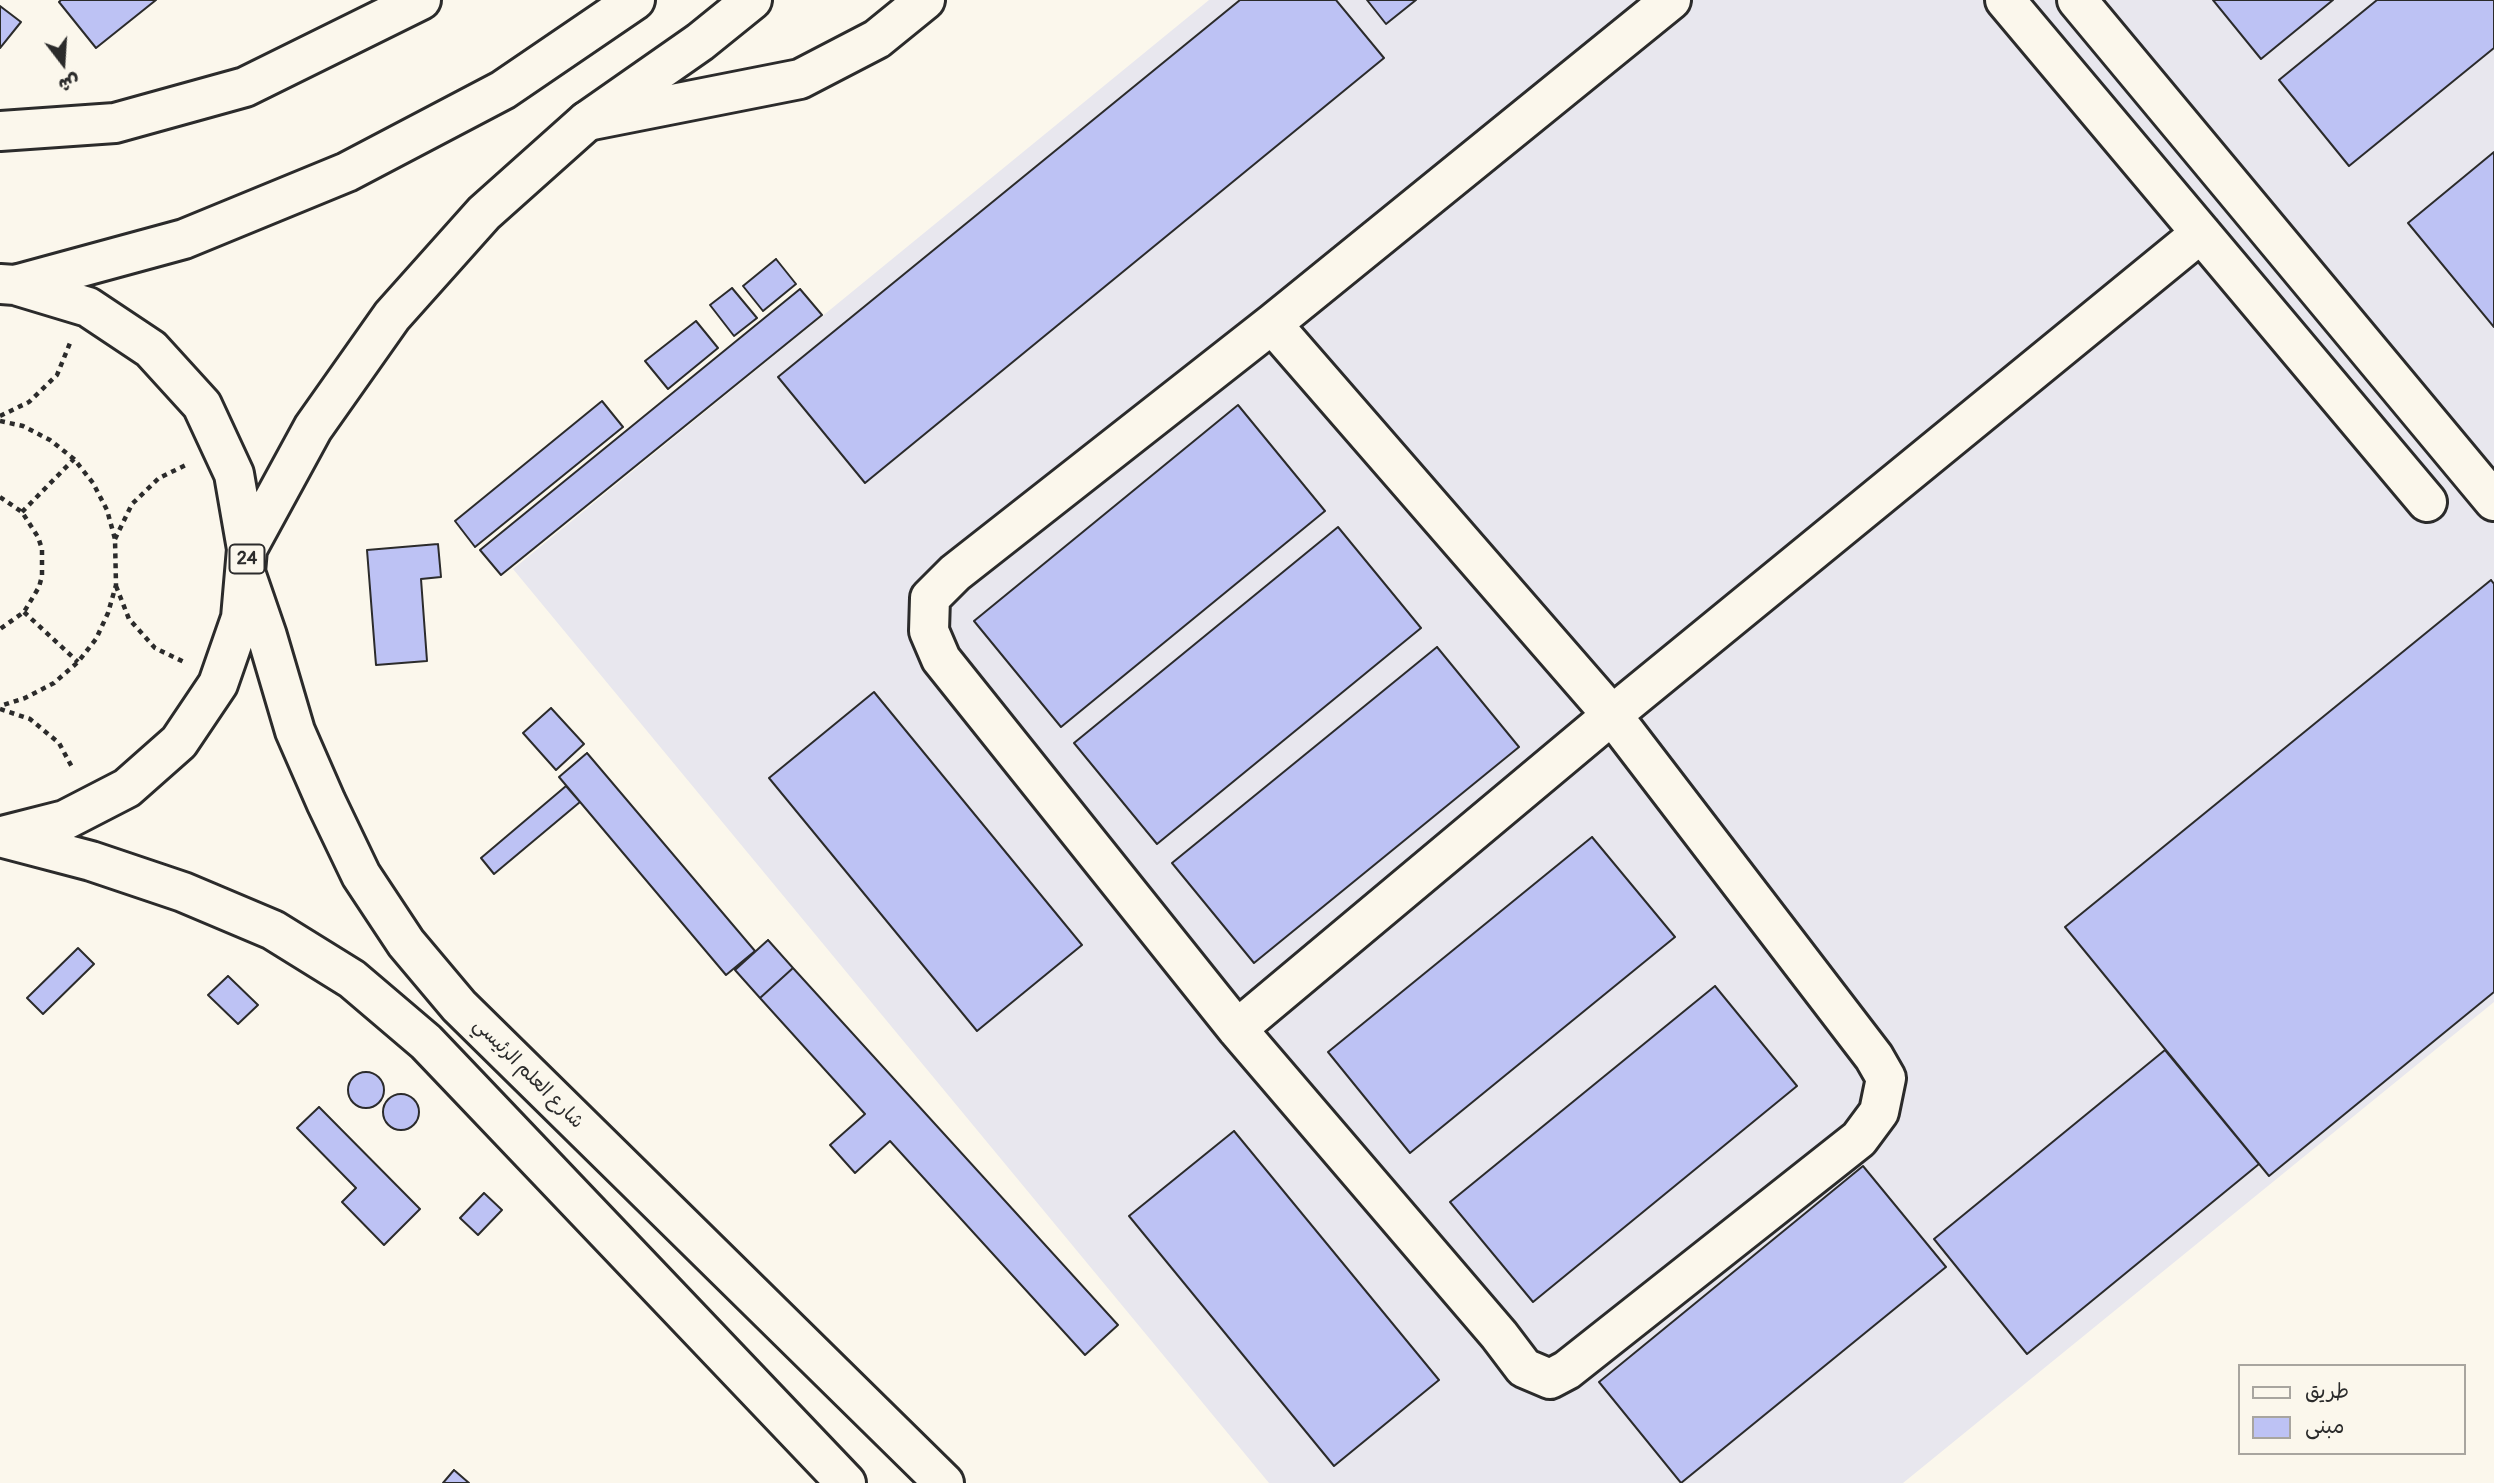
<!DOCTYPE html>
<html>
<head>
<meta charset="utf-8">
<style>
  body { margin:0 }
  #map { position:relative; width:2494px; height:1483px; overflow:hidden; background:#fbf7ec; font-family:Pangolin,"Playpen Sans Arabic",sans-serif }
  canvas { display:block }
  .legend { position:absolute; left:2238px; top:1364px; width:228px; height:91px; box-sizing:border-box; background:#fbf7ec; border:2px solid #a8a59f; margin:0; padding:9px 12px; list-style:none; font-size:21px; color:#2b2b2b }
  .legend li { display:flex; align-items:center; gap:14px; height:35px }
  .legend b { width:35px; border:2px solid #a8a59f }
  .north { position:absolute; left:28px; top:28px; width:70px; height:70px; -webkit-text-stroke:5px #fbf7ec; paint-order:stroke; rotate:163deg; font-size:19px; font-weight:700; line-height:28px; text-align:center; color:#2b2b2b }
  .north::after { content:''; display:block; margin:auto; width:24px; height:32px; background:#2b2b2b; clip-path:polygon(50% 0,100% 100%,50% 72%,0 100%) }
</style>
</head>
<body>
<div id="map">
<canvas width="2494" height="1483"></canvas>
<ul class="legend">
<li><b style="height:9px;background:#fbf7ec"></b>طريق</li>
<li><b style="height:19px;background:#bdc2f4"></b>مبنى</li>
</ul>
<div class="north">ش</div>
</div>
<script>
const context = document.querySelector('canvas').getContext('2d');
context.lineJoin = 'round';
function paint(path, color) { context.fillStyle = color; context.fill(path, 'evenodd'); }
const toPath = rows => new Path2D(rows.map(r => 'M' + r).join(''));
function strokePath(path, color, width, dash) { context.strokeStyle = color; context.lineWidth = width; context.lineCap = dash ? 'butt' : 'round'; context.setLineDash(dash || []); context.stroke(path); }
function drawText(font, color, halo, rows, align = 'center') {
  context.font = font + ' Pangolin,"Playpen Sans Arabic",sans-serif'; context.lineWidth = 7; context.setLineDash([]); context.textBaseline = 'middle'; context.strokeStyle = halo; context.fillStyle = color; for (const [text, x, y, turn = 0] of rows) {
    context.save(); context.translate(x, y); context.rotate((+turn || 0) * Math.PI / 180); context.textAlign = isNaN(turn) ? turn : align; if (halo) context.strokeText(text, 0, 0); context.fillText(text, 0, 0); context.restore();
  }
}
paint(toPath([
  [1209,0,2494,0,2494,1002,1903,1483,1269,1483,513,569]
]), '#e8e7ee');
const building = toPath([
  [61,0,156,0,96,48,59,2,61,0],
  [1240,0,1336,0,1384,58,865,483,778,377,1240,0],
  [1367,0,1416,0,1386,24,1367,0],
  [2213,0,2333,0,2261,59,2213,0],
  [2377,0,2494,0,2494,48,2349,166,2279,80,2377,0],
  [0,6,21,22,0,48,0,6],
  [2494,152,2494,327,2408,223,2494,152],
  [776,259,796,284,763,311,743,286,776,259],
  [732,288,757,318,734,336,710,305,732,288],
  [800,289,822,315,501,575,480,550,800,289],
  [696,321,718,348,668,389,645,361,696,321],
  [602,401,623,427,475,547,455,521,602,401],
  [1238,405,1325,511,1061,727,974,621,1238,405],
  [1338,527,1421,628,1157,844,1074,743,1338,527],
  [438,544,441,577,421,579,427,661,376,665,367,550,438,544],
  [2491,580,2494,584,2494,992,2269,1176,2065,927,2491,580],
  [1437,647,1519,747,1254,963,1172,863,1437,647],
  [874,692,1082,945,977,1031,769,778,874,692],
  [551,708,584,744,556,770,523,733,551,708],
  [587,753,755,951,726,975,559,777,587,753],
  [566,786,580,802,494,874,481,858,566,786],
  [1592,837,1675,937,1410,1153,1328,1052,1592,837],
  [768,940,793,968,760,998,735,970,768,940],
  [78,948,94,964,43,1014,27,998,78,948],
  [793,968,1118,1325,1085,1355,890,1141,855,1173,830,1145,865,1114,760,998,793,968],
  [228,976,258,1005,238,1024,208,995,228,976],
  [1715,986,1797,1086,1533,1302,1450,1202,1715,986],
  [2165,1050,2259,1164,2027,1354,1934,1239,2165,1050],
  '348 1090a18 18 0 1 1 36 0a18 18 0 1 1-36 0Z',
  '383 1112a18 18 0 1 1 36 0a18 18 0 1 1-36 0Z',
  [319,1107,420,1209,384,1245,342,1202,356,1188,297,1128,319,1107],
  [1234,1131,1439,1380,1334,1466,1129,1216,1234,1131],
  [1863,1166,1946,1267,1681,1483,1599,1382,1863,1166],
  [484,1193,502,1210,478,1235,460,1218,484,1193],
  [454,1470,469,1483,443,1483,454,1470]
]);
paint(building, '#bdc2f4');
strokePath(building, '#2b2b2b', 2);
const minor = toPath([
  [2005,0,2427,502],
  [2077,0,2494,501],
  [587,121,800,79,877,39,925,0],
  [0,131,115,123,245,87,421,0],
  [1272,324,955,573,930,598,929,631,941,659,1237,1029,1499,1335,1524,1368,1550,1379,1567,1370,1859,1139,1879,1112,1886,1078,1874,1057,1612,715,1272,324,1671,0],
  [1237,1029,1612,715,2201,233]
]);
const major = toPath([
  [0,284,15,285,88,307,151,349,202,405,234,474,247,549,241,618,218,684,179,742,127,788,65,820,2,836],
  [15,285,184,239,347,172,503,90,635,0],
  [247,549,313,428,392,316,484,213,587,121,700,42,752,0],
  [246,575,267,636,295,731,326,802,361,875,406,943,459,1006,944,1483],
  [0,837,91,861,183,892,273,930,352,979,426,1042,846,1483]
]);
strokePath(minor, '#2b2b2b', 44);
strokePath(major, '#2b2b2b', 44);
strokePath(toPath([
  [0,416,29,402,57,375,70,343],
  [0,421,23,426,50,440,74,459,93,483,107,510,115,539,116,585,108,613,96,639,78,662,54,683,25,698,0,706],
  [0,497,22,512,38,537,42,549,42,576,39,587,24,612,0,629],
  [22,512,74,459],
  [115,539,132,504,159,478,186,465],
  [116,586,129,619,155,648,184,662],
  [24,612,78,662],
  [0,709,30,719,59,743,73,769]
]), '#2b2b2b', 4.5, [5, 5]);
strokePath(minor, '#fbf7ec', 38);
strokePath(major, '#fbf7ec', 38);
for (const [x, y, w] of [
  [247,559,35]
]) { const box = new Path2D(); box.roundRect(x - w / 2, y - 14.5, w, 29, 5); context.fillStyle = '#fbf7ec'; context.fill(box); strokePath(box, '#2b2b2b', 2); }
drawText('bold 18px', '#2b2b2b', null, [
  ["24",247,559]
]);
drawText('19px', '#2b2b2b', '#fbf7ec', [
  ["شارع العلم الرئيسي",528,1074,45]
]);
</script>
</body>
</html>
